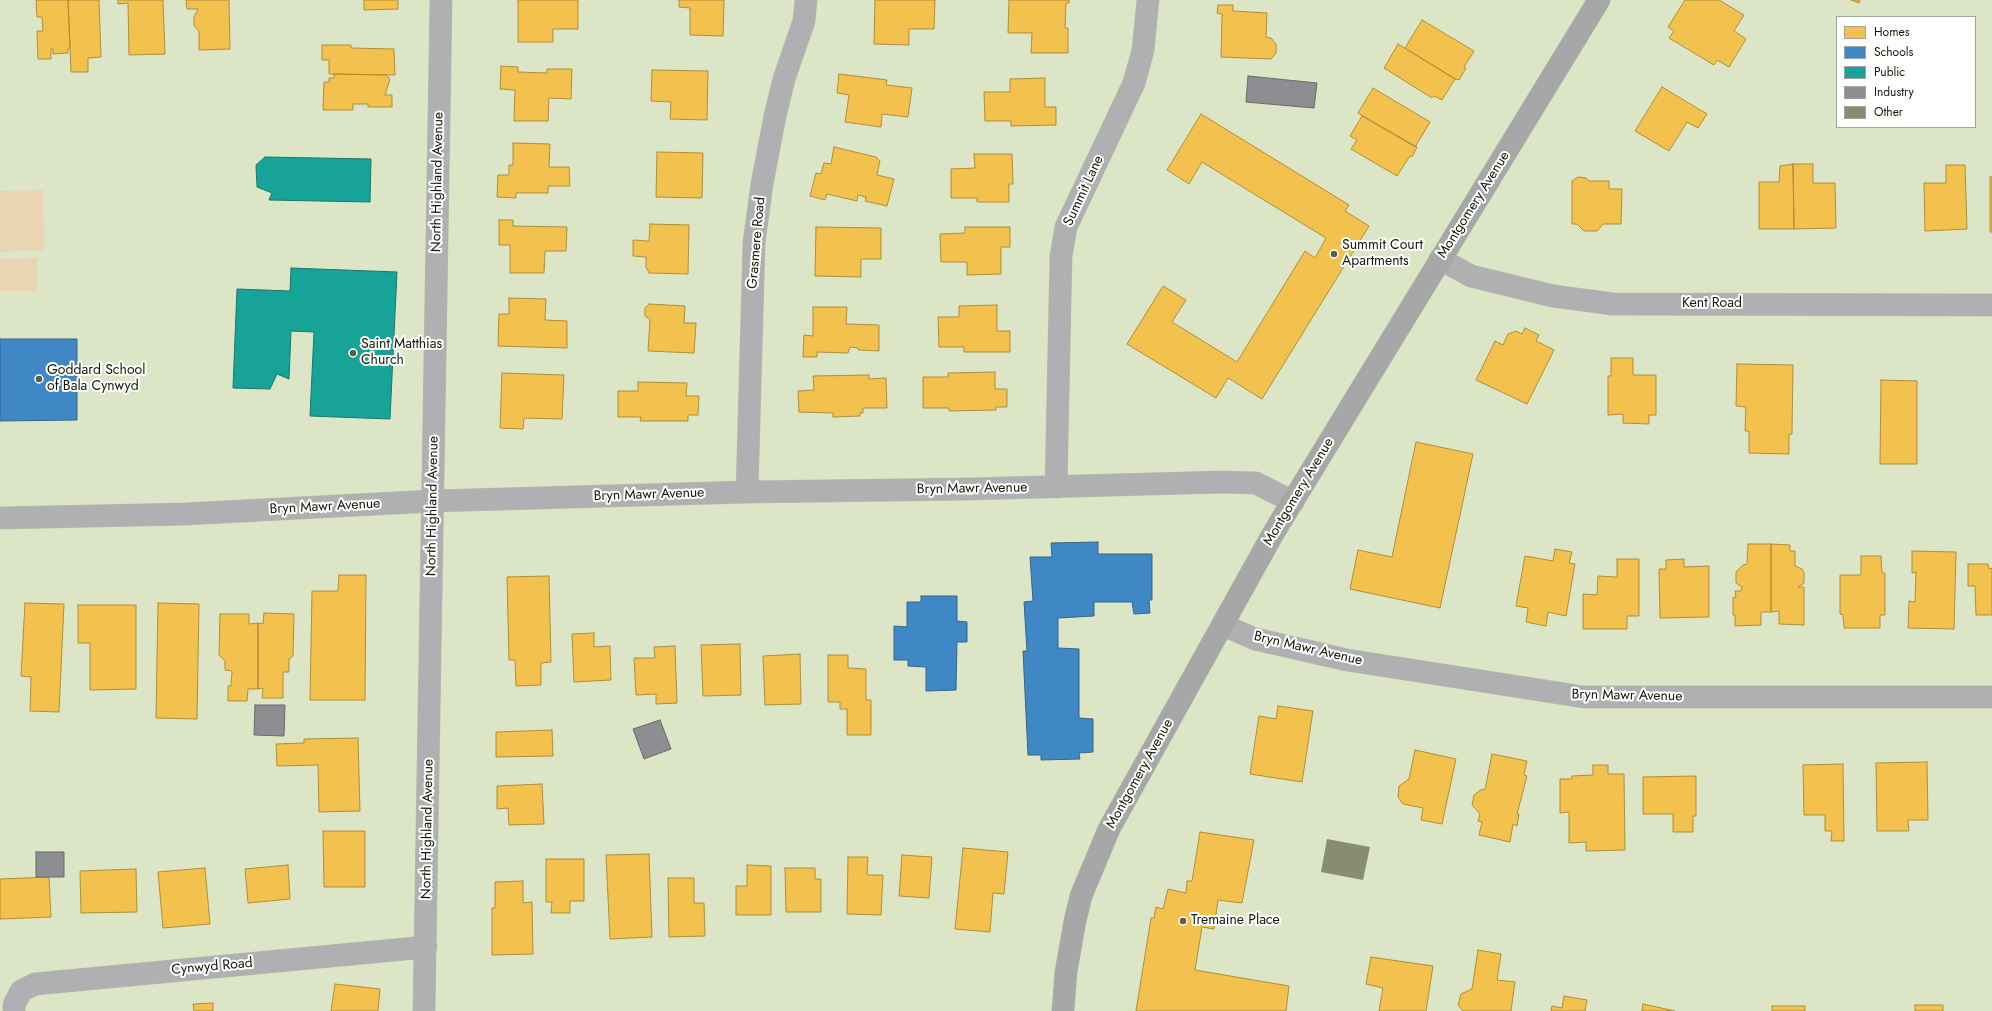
<!DOCTYPE html>
<html>
<head>
<meta charset="utf-8">
<style>
  body { margin:0 }
  #map { position:relative; width:1992px; height:1011px; overflow:hidden; background:#dce6c6; font-family:Jost,sans-serif }
  canvas { display:block }
  .legend { position:absolute; left:1836px; top:16px; width:140px; height:112px; box-sizing:border-box; background:#fff; border:1px solid #a1a39b; margin:0; padding:5px 7px; list-style:none; font-size:12px; color:#131804 }
  .legend li { display:flex; align-items:center; gap:8px; height:20px }
  .legend b { width:20px; border:1px solid #a1a39b }
</style>
</head>
<body>
<div id="map">
<canvas width="1992" height="1011"></canvas>
<ul class="legend">
<li><b style="height:11px;background:#f2c14e"></b>Homes</li>
<li><b style="height:11px;background:#3f88c5"></b>Schools</li>
<li><b style="height:11px;background:#17a398"></b>Public</li>
<li><b style="height:11px;background:#8d8d92"></b>Industry</li>
<li><b style="height:11px;background:#898c72"></b>Other</li>
</ul>
</div>
<script>
const context = document.querySelector('canvas').getContext('2d');
context.lineJoin = 'round';
function paint(path, color) { context.fillStyle = color; context.fill(path, 'evenodd'); }
const toPath = rows => new Path2D(rows.map(r => 'M' + r).join(''));
function strokePath(path, color, width, dash) { context.strokeStyle = color; context.lineWidth = width; context.lineCap = dash ? 'butt' : 'round'; context.setLineDash(dash || []); context.stroke(path); }
function drawText(font, color, halo, rows, align = 'center') {
  context.font = font + ' Jost,sans-serif'; context.lineWidth = 4; context.setLineDash([]); context.textBaseline = 'middle'; context.strokeStyle = halo; context.fillStyle = color; for (const [text, x, y, turn = 0] of rows) {
    context.save(); context.translate(x, y); context.rotate((+turn || 0) * Math.PI / 180); context.textAlign = isNaN(turn) ? turn : align; if (halo) context.strokeText(text, 0, 0); context.fillText(text, 0, 0); context.restore();
  }
}
paint(toPath([
  [43,190,44,250,0,252,0,191],
  [37,258,37,291,0,291,0,259]
]), '#e9d5b3');
const homes = toPath([
  [36,0,68,0,70,48,68,49,68,53,53,54,53,49,51,49,51,59,38,59,37,31,43,31,42,17,37,17,36,0],
  [68,0,99,0,101,57,88,58,88,72,71,72,68,0],
  [118,0,163,0,165,54,129,55,128,3,118,4,118,0],
  [186,0,229,0,230,49,199,50,199,31,194,26,194,17,198,9,187,9,186,0],
  [364,0,398,0,398,9,364,10,364,0],
  [518,0,578,0,578,29,553,29,553,42,518,42,518,0],
  [679,0,724,0,723,36,690,35,690,8,679,7,679,0],
  [875,0,935,0,934,29,909,29,909,45,874,44,875,0],
  [1009,0,1069,0,1069,3,1066,3,1065,28,1068,28,1068,53,1031,53,1032,33,1008,33,1009,0],
  [1685,0,1719,0,1744,15,1734,31,1746,39,1729,67,1717,60,1714,65,1669,38,1674,31,1668,27,1685,0],
  [1851,0,1860,0,1859,3,1851,0],
  [1218,5,1233,5,1233,11,1267,13,1266,37,1271,38,1276,44,1276,53,1271,59,1221,57,1222,14,1217,13,1218,5],
  [1422,20,1474,51,1464,67,1466,68,1459,80,1455,79,1405,48,1422,20],
  [1398,44,1455,79,1442,100,1434,96,1432,98,1384,68,1398,44],
  [322,45,351,45,351,48,394,49,395,75,329,74,329,60,322,60,322,45],
  [501,66,518,67,518,72,547,73,547,69,572,69,571,99,549,98,548,121,514,121,515,90,500,89,501,66],
  [652,70,708,71,707,120,670,119,671,102,651,101,652,70],
  [334,74,386,75,390,79,385,95,392,95,392,107,368,107,368,104,353,104,353,110,323,110,324,82,329,82,329,78,334,78,334,74],
  [839,74,887,80,886,85,912,88,908,117,882,114,881,127,845,122,849,95,837,93,839,74],
  [1045,78,1045,107,1056,107,1056,125,1011,126,1011,121,985,121,984,92,1010,92,1010,79,1045,78],
  [1662,87,1707,114,1698,128,1687,122,1669,151,1635,131,1662,87],
  [1373,88,1430,122,1415,147,1358,113,1373,88],
  [1201,114,1349,205,1345,211,1369,226,1262,399,1228,378,1216,398,1127,344,1163,286,1186,300,1172,322,1237,362,1305,251,1315,258,1326,238,1202,162,1189,184,1167,170,1201,114],
  [1362,116,1417,147,1412,157,1410,156,1397,176,1351,149,1357,140,1350,136,1362,116],
  [513,143,550,144,549,167,569,167,570,186,548,186,548,193,516,193,516,198,497,197,498,175,509,175,509,165,513,165,513,143],
  [834,147,876,157,880,161,877,175,894,179,887,206,865,201,866,197,858,195,857,201,827,194,825,200,810,196,816,173,821,174,824,163,831,164,834,147],
  [657,152,703,153,702,198,656,197,657,152],
  [974,154,1012,154,1013,184,1009,184,1009,202,977,202,977,198,951,198,951,169,975,168,974,154],
  [1793,164,1813,164,1813,183,1835,183,1836,228,1794,229,1793,164],
  [1793,164,1794,229,1759,229,1759,182,1779,182,1780,166,1793,164],
  [1946,165,1965,165,1967,229,1925,231,1924,183,1946,183,1946,165],
  [1578,177,1586,178,1589,181,1609,181,1609,189,1622,189,1621,224,1603,224,1597,231,1584,231,1577,224,1572,224,1572,181,1578,177],
  [1990,177,1992,177,1992,232,1990,232,1990,177],
  [499,220,513,220,513,226,567,227,566,251,545,251,544,273,510,273,510,245,499,245,499,220],
  [650,224,689,225,688,274,649,273,646,267,646,257,633,256,633,240,649,241,650,224],
  [816,227,881,228,881,259,861,259,861,277,815,276,816,227],
  [965,227,1010,227,1010,247,1001,247,1001,274,967,275,967,262,941,262,940,234,965,233,965,227],
  [509,298,546,299,545,320,567,321,567,348,498,346,499,314,509,314,509,298],
  [649,304,685,306,684,323,696,323,694,353,648,351,650,319,645,316,645,308,649,304],
  [997,305,997,331,1010,331,1010,352,964,352,964,347,939,347,938,317,959,317,959,306,997,305],
  [813,307,847,307,846,324,879,325,879,351,858,350,858,348,850,347,848,353,817,352,817,357,803,357,804,335,813,336,813,307],
  [1525,328,1539,335,1536,341,1554,350,1527,404,1476,380,1495,341,1503,345,1508,334,1516,331,1522,334,1525,328],
  [1611,358,1633,358,1633,375,1656,375,1656,415,1649,415,1649,424,1623,423,1623,414,1608,415,1608,376,1611,376,1611,358],
  [1737,364,1793,365,1792,434,1789,434,1789,454,1749,453,1749,431,1745,431,1746,407,1736,406,1737,364],
  [995,372,995,389,1007,389,1007,407,996,407,996,410,949,411,949,408,923,408,923,377,948,377,948,373,995,372],
  [502,373,564,375,562,419,524,418,523,429,500,428,502,373],
  [869,375,869,379,886,378,887,408,863,408,863,413,860,413,860,416,833,417,833,413,799,412,798,391,814,390,813,376,869,375],
  [1881,380,1917,381,1917,464,1880,464,1881,380],
  [638,382,687,383,686,396,699,396,698,415,688,415,688,421,640,421,641,417,618,417,618,391,638,391,638,382],
  [1416,442,1473,454,1440,608,1350,589,1358,550,1392,557,1416,442],
  [1748,544,1771,544,1771,612,1761,612,1761,625,1735,626,1735,615,1733,615,1733,597,1736,598,1735,591,1741,591,1742,587,1736,583,1736,572,1743,565,1747,564,1748,544],
  [1771,544,1790,545,1790,551,1795,551,1795,566,1802,569,1804,573,1804,583,1798,587,1804,587,1804,625,1779,624,1779,611,1771,612,1771,544],
  [1555,549,1572,552,1569,563,1575,564,1566,616,1548,612,1546,626,1526,622,1528,608,1516,606,1525,556,1553,561,1555,549],
  [1912,551,1956,552,1954,629,1908,628,1909,601,1915,602,1916,572,1912,573,1912,551],
  [1861,556,1881,556,1882,573,1885,573,1885,615,1880,615,1880,628,1844,628,1843,615,1840,614,1840,575,1861,575,1861,556],
  [1617,559,1639,559,1639,616,1627,616,1627,629,1583,629,1583,594,1597,595,1598,576,1617,577,1617,559],
  [1684,559,1684,567,1709,566,1709,617,1660,618,1659,569,1666,569,1666,560,1684,559],
  [1968,564,1988,564,1989,569,1992,568,1992,615,1976,615,1975,586,1968,586,1968,564],
  [339,575,366,575,365,700,310,700,312,591,338,591,339,575],
  [549,576,551,662,541,663,541,685,516,686,515,660,509,660,507,577,549,576],
  [25,603,64,604,59,712,30,711,31,677,21,676,25,603],
  [158,603,199,604,197,719,156,718,158,603],
  [78,605,136,605,136,689,90,690,90,643,78,643,78,605],
  [264,613,294,614,293,656,289,659,289,672,283,672,283,698,262,698,263,688,258,689,258,623,263,624,264,613],
  [220,614,249,614,249,624,258,623,258,689,248,689,247,701,228,701,228,686,231,686,232,671,225,670,225,661,219,655,220,614],
  [594,633,594,647,610,646,611,680,574,682,572,634,594,633],
  [740,644,741,695,703,696,701,645,740,644],
  [675,646,677,703,656,704,656,694,636,695,634,658,655,658,654,647,675,646],
  [800,654,801,704,765,705,763,656,800,654],
  [828,655,848,655,848,668,866,669,866,700,871,700,871,735,847,735,847,709,840,709,840,702,828,702,828,655],
  [1278,706,1313,711,1302,782,1250,774,1259,716,1276,719,1278,706],
  [552,730,553,756,496,757,496,732,552,730],
  [358,738,360,811,319,812,318,765,277,766,276,744,304,743,304,739,358,738],
  [1415,750,1456,759,1442,824,1421,820,1423,808,1403,804,1398,797,1399,786,1409,779,1415,750],
  [1492,754,1527,761,1524,775,1527,776,1517,814,1519,814,1517,826,1513,824,1510,842,1479,835,1482,822,1478,821,1480,814,1472,805,1474,795,1482,789,1485,790,1492,754],
  [1927,762,1928,820,1908,820,1909,831,1877,831,1876,763,1927,762],
  [1843,764,1844,841,1831,841,1832,831,1825,831,1825,815,1804,815,1803,765,1843,764],
  [1593,765,1608,765,1608,774,1624,774,1625,850,1586,851,1586,842,1569,843,1569,812,1560,813,1560,779,1571,779,1572,776,1593,775,1593,765],
  [1696,776,1696,816,1693,816,1693,832,1673,832,1673,814,1643,814,1643,777,1696,776],
  [542,784,544,824,509,825,508,808,497,809,497,786,542,784],
  [323,831,365,831,365,887,324,887,323,831],
  [1200,832,1254,840,1242,903,1218,900,1214,929,1202,927,1195,970,1289,986,1286,1011,1136,1011,1151,918,1154,918,1156,907,1163,909,1168,889,1186,893,1187,881,1192,881,1200,832],
  [963,848,1008,852,1004,894,993,893,990,932,955,929,963,848],
  [649,854,652,937,610,939,606,855,649,854],
  [902,855,932,857,929,898,899,896,902,855],
  [848,857,868,857,867,875,883,875,881,915,847,914,848,857],
  [546,859,584,859,584,901,570,901,570,913,551,913,552,902,546,902,546,859],
  [288,865,290,899,248,903,245,869,288,865],
  [747,865,771,866,771,915,736,915,736,886,747,886,747,865],
  [205,868,210,924,163,928,158,872,205,868],
  [785,868,815,868,815,879,821,879,821,912,786,912,785,868],
  [136,869,137,912,81,913,80,871,136,869],
  [49,877,51,917,0,919,0,879,49,877],
  [668,878,694,878,694,903,704,903,705,936,669,937,668,878],
  [523,881,523,903,532,902,533,954,492,955,492,908,495,908,495,882,523,881],
  [1478,950,1501,954,1497,980,1515,982,1511,1011,1463,1011,1458,1005,1461,994,1472,989,1478,950],
  [1371,957,1433,966,1426,1011,1379,1011,1383,988,1366,984,1371,957],
  [335,984,380,989,378,1011,331,1011,335,984],
  [1564,996,1587,1000,1585,1011,1551,1011,1552,1006,1562,1008,1564,996],
  [213,1003,213,1011,194,1011,193,1004,213,1003],
  [1643,1004,1675,1011,1642,1011,1643,1004],
  [1915,1005,1943,1005,1943,1011,1915,1011,1915,1005],
  [1772,1006,1805,1006,1805,1011,1772,1011,1772,1006]
]);
paint(homes, '#f2c14e');
strokePath(homes, '#af8e38', 1);
const schools = toPath([
  [0,339,77,339,77,420,0,421,0,339],
  [1098,542,1098,554,1152,554,1152,600,1149,600,1150,613,1134,614,1132,602,1094,602,1094,616,1058,618,1058,648,1079,649,1079,718,1093,719,1093,752,1079,753,1080,759,1041,760,1041,755,1028,755,1023,651,1027,651,1024,602,1033,601,1030,557,1052,557,1051,543,1098,542],
  [921,596,957,596,957,621,967,622,967,642,957,642,956,690,926,691,926,667,908,666,908,660,894,660,894,626,907,627,907,602,921,602,921,596]
]);
paint(schools, '#3f88c5');
strokePath(schools, '#32668b', 1);
const public = toPath([
  [265,157,371,159,370,202,269,200,272,193,257,187,256,165,265,157],
  [291,268,397,272,390,419,310,416,314,332,291,331,289,379,277,374,270,389,233,388,237,289,290,291,291,268]
]);
paint(public, '#17a398');
strokePath(public, '#16796c', 1);
const industry = toPath([
  [1248,76,1317,83,1314,108,1246,102,1248,76],
  [255,705,285,705,284,736,254,735,255,705],
  [660,720,671,749,644,759,633,729,660,720],
  [36,852,64,852,64,877,36,877,36,852]
]);
paint(industry, '#8d8d92');
strokePath(industry, '#686a67', 1);
paint(toPath([
  [1327,839,1370,847,1363,880,1321,872]
]), '#898c72');
const minor = toPath([
  [1440,259,1471,276,1553,296,1613,304,1992,305],
  [1056,487,1061,256,1066,227,1134,83,1143,50,1148,0],
  [747,492,754,243,762,184,775,116,784,79,804,21,806,0],
  [1223,625,1255,639,1347,660,1584,697,1992,697],
  [14,1011,14,1005,21,991,35,984,426,947],
  [424,1011,441,0]
]);
const tertiary = toPath([
  [0,518,185,514,433,501,747,492,969,489,1222,482,1256,483,1293,502]
]);
const primary = toPath([
  [1063,1011,1066,972,1075,921,1081,896,1109,829,1274,532,1599,0]
]);
strokePath(minor, '#bbc3a9', 23);
strokePath(tertiary, '#bbc3a9', 23);
strokePath(primary, '#bbc3a9', 23);
strokePath(minor, '#b0afb2', 22);
strokePath(tertiary, '#b0afb2', 22);
strokePath(primary, '#a6a7a6', 22);
for (const [x, y, r, color] of [
  [1334,254,4,"#596048"],
  [353,353,4,"#596048"],
  [39,379,4,"#596048"],
  [1183,921,4,"#596048"]
]) { const dot = new Path2D(); dot.arc(x, y, r, 0, 2 * Math.PI); context.fillStyle = color; context.fill(dot); strokePath(dot, '#fff', 1.5); }
drawText('14px', '#131804', '#fff', [
  ["North Highland Avenue",438,182,-89],
  ["Summit Lane",1084,191,-65],
  ["Montgomery Avenue",1474,205,-58],
  ["Grasmere Road",757,243,-85],
  ["Kent Road",1712,304],
  ["Bryn Mawr Avenue",972,489,-1],
  ["Montgomery Avenue",1299,492,-59],
  ["Bryn Mawr Avenue",649,495,-2],
  ["North Highland Avenue",433,506,-89],
  ["Bryn Mawr Avenue",325,507,-3],
  ["Bryn Mawr Avenue",1308,649,13],
  ["Bryn Mawr Avenue",1627,696,1],
  ["Montgomery Avenue",1140,774,-61],
  ["North Highland Avenue",428,829,-89],
  ["Cynwyd Road",212,967,-5]
]);
drawText('14px', '#131804', '#fff', [
  ["Summit Court",1342,246],
  ["Apartments",1342,262],
  ["Saint Matthias",361,345],
  ["Church",361,361],
  ["Goddard School",47,371],
  ["of Bala Cynwyd",47,387],
  ["Tremaine Place",1191,921]
], 'left');
</script>
</body>
</html>
